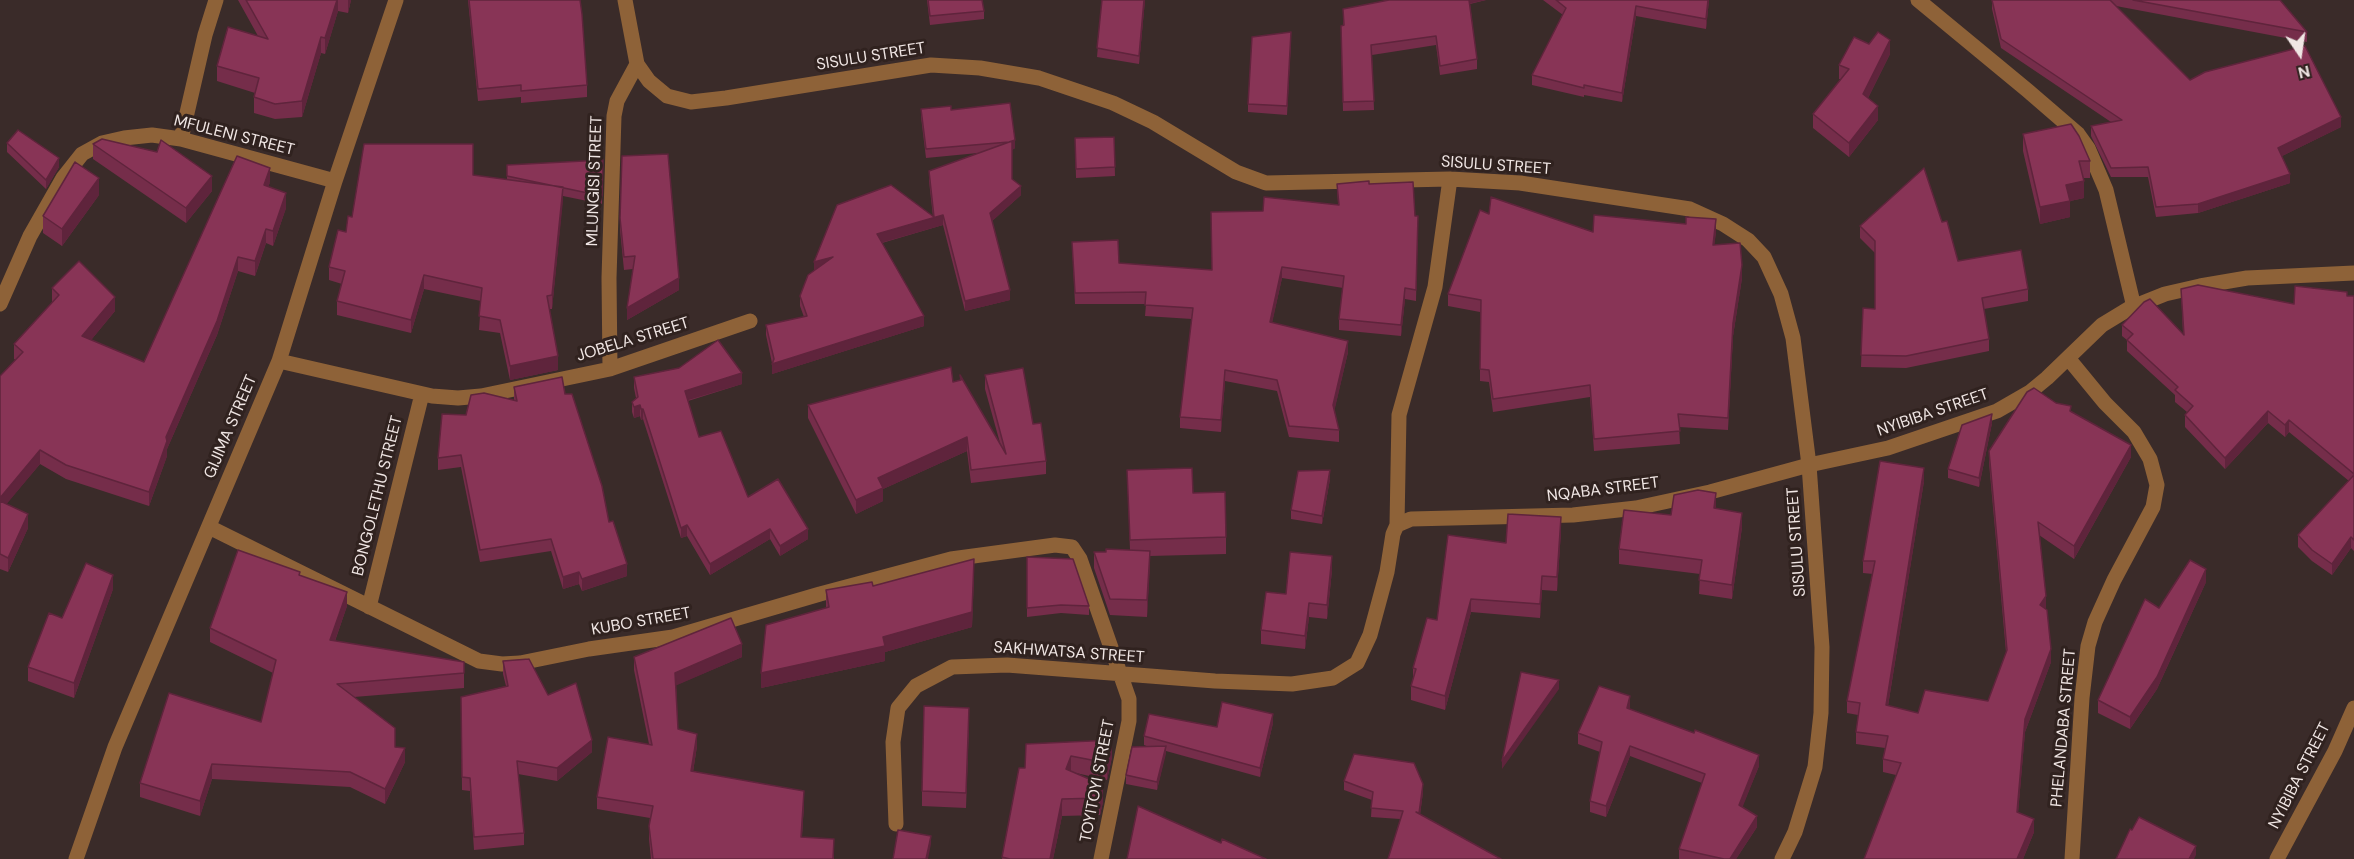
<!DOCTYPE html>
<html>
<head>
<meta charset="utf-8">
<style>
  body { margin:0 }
  #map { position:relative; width:2354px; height:859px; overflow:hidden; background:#3a2b29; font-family:"DM Sans",sans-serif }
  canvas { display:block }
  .north { position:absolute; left:2270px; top:24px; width:60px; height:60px; -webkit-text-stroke:4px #30221f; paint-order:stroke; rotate:167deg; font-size:16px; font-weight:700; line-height:24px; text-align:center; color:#f0e6e4 }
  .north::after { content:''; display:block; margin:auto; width:21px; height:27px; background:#f0e6e4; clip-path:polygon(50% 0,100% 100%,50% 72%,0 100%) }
</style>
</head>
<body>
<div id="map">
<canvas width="2354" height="859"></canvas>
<div class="north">N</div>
</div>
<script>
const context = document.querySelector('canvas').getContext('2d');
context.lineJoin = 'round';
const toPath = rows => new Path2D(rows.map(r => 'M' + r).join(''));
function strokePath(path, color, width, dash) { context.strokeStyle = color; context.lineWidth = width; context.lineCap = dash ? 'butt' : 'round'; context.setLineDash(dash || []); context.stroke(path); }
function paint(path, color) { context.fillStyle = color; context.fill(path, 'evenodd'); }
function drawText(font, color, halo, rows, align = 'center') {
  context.font = font + ' "DM Sans",sans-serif'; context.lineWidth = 6; context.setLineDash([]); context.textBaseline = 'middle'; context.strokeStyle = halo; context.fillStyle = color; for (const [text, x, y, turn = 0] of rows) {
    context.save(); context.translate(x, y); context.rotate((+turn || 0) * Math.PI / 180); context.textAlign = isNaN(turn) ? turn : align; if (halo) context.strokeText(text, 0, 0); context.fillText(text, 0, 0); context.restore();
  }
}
strokePath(toPath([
  [1918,0,2027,90,2078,134,2088,148,2106,190,2134,307],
  [637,64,649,81,667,96,691,102,726,98,931,65,980,68,1039,78,1113,103,1153,122,1236,172,1266,183,1450,179,1520,183,1690,209,1723,224,1748,240,1764,257,1781,294,1793,338,1809,465,1822,647,1821,713,1815,767,1795,832,1782,859],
  [181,139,205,35,216,0],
  [0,304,30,236,63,178,82,154,102,143,124,138,152,135,181,139,335,181],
  [2068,358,2105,403,2134,432,2150,459,2157,485,2153,507,2114,580,2095,622,2088,646,2082,698,2072,859],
  [279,361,432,396,458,398,481,396,610,369,750,321],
  [610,369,609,278,614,116,617,101,637,64,625,0],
  [1397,525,1411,519,1573,515,1636,508,1710,492,1809,465,1888,448,1997,411,2030,392,2047,378,2102,325,2130,308,2165,294,2200,286,2247,278,2354,273],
  [209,527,479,661,502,664,520,663,589,649,673,637,820,594,951,559,1055,545,1072,547,1080,559,1129,699,1129,721,1101,859],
  [369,607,422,394],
  [896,824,893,742,898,708,916,686,952,667,1007,665,1215,681,1292,684,1333,678,1357,663,1370,635,1387,572,1393,534,1397,525,1399,415,1435,287,1450,179],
  [76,859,115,747,279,361,335,181,396,0],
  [2277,859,2335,751,2354,708]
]), '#8e6238', 15);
paint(toPath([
  [238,0,351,0,348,13,338,11,325,54,321,53,302,117,275,119,254,113,254,97,255,93,217,81,217,66,258,36],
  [468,0,580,0,587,85,587,97,521,103,521,97,478,101],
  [927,0,982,0,984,11,984,19,930,25],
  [1102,0,1145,0,1139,64,1097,57],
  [1388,0,1486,0,1470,4,1477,59,1477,69,1440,75,1436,45,1372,55,1374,110,1343,111,1341,35,1343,25,1343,9],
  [1543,0,1709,0,1706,29,1636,16,1622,102,1584,95,1584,97,1532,85,1532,75,1563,15],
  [1992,0,2280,0,2307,32,2307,42,2116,6,2190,80,2341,127,2282,156,2290,183,2198,213,2156,217,2148,177,2111,177,2091,136,2091,126,2111,122,2001,48,1992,9],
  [1291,41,1287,115,1248,112,1248,104],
  [1869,44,1890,54,1868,98,1878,120,1849,157,1813,128,1813,114,1841,79,1839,79,1839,65],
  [1010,103,1015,148,1012,150,1012,179,1021,195,992,221,1010,300,965,311,943,225,882,243,924,326,772,374,772,363,766,335,766,325,804,317,800,306,800,296,808,275,933,217,929,181,929,171,978,153,926,158,921,117,921,109,951,110],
  [2023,134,2090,161,2090,178,2083,178,2084,198,2070,201,2070,217,2040,224,2023,151],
  [1114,137,1115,176,1076,178,1075,138],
  [7,143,59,167,46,189,7,152],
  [93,144,212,191,186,223,93,159],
  [603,160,602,204,563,196,552,309,549,309,558,370,510,380,500,333,479,330,481,301,424,289,411,333,337,315,337,301,342,284,329,280,329,267,346,232,352,217,473,175,507,180,507,165],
  [270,182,268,187,286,208,273,246,266,243,255,276,238,271,217,335,167,449,167,456,149,506,66,479,40,464,6,504,28,528,8,572,0,569,0,376,16,360,14,359,14,344,52,303,52,288,115,311,91,340,144,362],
  [1337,184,1369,184,1415,216,1418,216,1416,301,1405,299,1401,336,1339,330,1339,319,1343,288,1282,278,1272,322,1348,352,1334,411,1339,430,1339,442,1289,437,1277,391,1225,381,1221,432,1180,428,1180,417,1192,319,1145,316,1146,304,1075,304,1072,242,1119,263,1212,270,1263,211,1338,205],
  [99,195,62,246,43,233,43,216],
  [1489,214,1593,232,1716,232,1714,245,1742,278,1733,336,1728,430,1679,427,1680,444,1594,451,1590,397,1493,412,1489,382,1480,381,1480,312,1448,306,1448,294],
  [620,218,679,290,627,320,633,269,624,270,620,230],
  [1942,222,1958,261,2028,289,2028,301,1984,309,1989,339,1989,351,1906,368,1861,367,1863,308,1875,309,1875,253,1860,238,1860,226],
  [2181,289,2294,304,2347,296,2354,296,2354,551,2351,548,2332,575,2312,561,2298,547,2298,535,2349,481,2289,432,2285,437,2268,423,2225,469,2185,427,2185,415,2187,412,2175,402,2175,395,2127,351,2127,340,2122,336,2122,325,2183,334],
  [960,375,1000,443,985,389,985,375,1033,424,1046,461,1046,474,971,483,967,451,883,489,883,501,856,514,808,418,808,405,953,382,960,380],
  [634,377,742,384,688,401,699,437,748,497,808,539,780,556,770,539,710,575,687,536,681,538,643,419,641,420,640,416,634,418,632,412,632,402,636,398,634,388],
  [514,387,565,394,627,576,582,591,579,584,563,589,551,551,480,562,461,467,438,470,438,458,466,415,514,400],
  [1992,423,1979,487,1948,478,1948,469],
  [1989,451,2131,457,2074,559,2039,535,2045,609,2051,662,2025,732,2018,813,2034,832,2023,859,1864,859,1896,775,1883,772,1883,759,1885,748,1856,744,1856,732,1858,715,1847,713,1847,701,1873,574,1863,573,1863,561,1924,481,1888,706,1918,713,1988,701,2006,652,1989,463],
  [1127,470,1193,493,1226,537,1226,554,1150,556,1147,617,1110,615,1094,568,1094,552,1106,552,1130,550],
  [1330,479,1322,524,1291,519,1291,510],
  [1716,509,1742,527,1732,599,1699,594,1700,574,1619,564,1619,549,1671,515],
  [1561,531,1557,591,1542,590,1540,618,1471,612,1445,710,1411,700,1411,686,1413,678,1413,668,1437,620],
  [1027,557,1089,606,1089,615,1061,613,1027,617],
  [1332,570,1327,619,1309,617,1305,649,1261,644,1261,630,1286,594],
  [974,574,972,627,885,652,885,661,761,688,826,608,826,590,873,586],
  [300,576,347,606,335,641,464,662,464,688,354,697,395,747,405,762,385,804,350,787,212,779,200,816,140,797,140,783,261,722,273,673,210,642,210,628],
  [2206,582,2157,689,2130,729,2098,713,2098,700,2159,608],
  [113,589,74,698,28,681,28,667,62,618],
  [634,657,742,657,676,685,678,729,697,746,693,772,804,804,802,837,834,852,834,859,651,859,649,839,649,826,650,818,597,809,597,797,649,744,634,670],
  [503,661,548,695,592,752,557,781,518,774,524,833,524,845,474,850,470,791,462,790,461,697,506,686,503,674],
  [1630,707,1630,709,1759,766,1742,807,1757,827,1736,859,1679,859,1679,849,1702,783,1630,756,1606,817,1590,812,1590,801,1600,752,1578,744,1578,733],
  [969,722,966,808,922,806,922,791],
  [1273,723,1260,777,1166,751,1157,790,1126,784,1126,775,1149,747,1144,745,1144,736,1217,727],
  [1026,744,1112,757,1107,780,1076,773,1103,785,1103,802,1100,815,1062,816,1053,859,1002,859,1025,768],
  [1344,781,1423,792,1420,815,1400,819,1371,817,1372,800,1344,790]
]), '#752d4a');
paint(toPath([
  [337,0,338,0,338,11,325,54,325,38],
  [348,0,351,0,348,13],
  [1144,0,1145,0,1139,64,1139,56],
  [1468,0,1486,0,1468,4],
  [1708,0,1709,0,1706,29,1706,19],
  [1636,6,1636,16,1622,102,1622,93],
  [321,37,321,53,302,117,302,101],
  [1890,40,1890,54,1863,108,1863,94],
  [1878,106,1878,120,1849,157,1849,143],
  [2341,117,2341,127,2278,158,2278,148],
  [1015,140,1015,148,1012,150,1012,141],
  [59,158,59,167,46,189,46,180],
  [270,168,270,182,264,200,264,185],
  [2290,174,2290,183,2198,213,2198,204],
  [212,176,212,191,186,223,186,208],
  [99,178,99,195,62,246,62,229],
  [2084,181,2084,198,2070,201,2070,217,2040,224,2040,207,2066,185],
  [1021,186,1021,195,990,223,990,213],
  [563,187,563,201,552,309,552,295],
  [286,193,286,208,273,246,273,231],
  [943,215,943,225,877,244,877,234],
  [1716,219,1716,232,1713,257,1713,245],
  [266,229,266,243,255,276,255,261],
  [238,257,238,271,217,335,167,449,167,456,149,506,149,492,166,437],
  [833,257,814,272,814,262],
  [1742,265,1742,278,1733,336,1728,430,1733,323],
  [1282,267,1282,278,1270,333,1270,322],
  [424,275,424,289,411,333,411,320],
  [679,278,679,290,627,320,627,308],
  [1405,288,1405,299,1401,336,1401,325],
  [1010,290,1010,300,965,311,965,301],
  [115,297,115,311,82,351,82,336],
  [924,316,924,326,772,374,772,364],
  [1348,341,1348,352,1333,417,1333,405],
  [558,356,558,370,510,380,510,366],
  [1225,370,1225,381,1221,432,1221,420],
  [742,373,742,384,685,401,685,391],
  [640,405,640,416,634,418,634,407],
  [641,409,643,409,643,419,641,420],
  [2268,411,2268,423,2225,469,2225,458],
  [1992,414,1992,423,1979,487,1979,478],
  [2289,420,2289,432,2285,437,2285,425],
  [967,437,967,451,883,489,883,501,856,514,856,500,878,478],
  [2131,445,2131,457,2074,559,2074,546],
  [40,450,40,464,0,512,0,498],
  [1924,468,1924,481,1886,718,1886,705],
  [1330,470,1330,479,1322,524,1322,516],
  [1716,493,1716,507,1714,523,1714,508],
  [1742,513,1742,527,1732,599,1732,585],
  [28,514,28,528,8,572,8,558],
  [1561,517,1561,531,1557,591,1557,577],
  [687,525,687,536,681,538,681,528],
  [770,529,770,539,710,575,710,564],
  [808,529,808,539,780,556,780,546],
  [2351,537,2351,548,2332,575,2332,564],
  [1150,551,1150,568,1147,617,1147,600],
  [1332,556,1332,570,1327,619,1327,605],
  [974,559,972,627,885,652,885,661,761,688,761,673,883,637],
  [627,564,627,576,582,591,582,579],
  [2206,569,2206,582,2157,689,2130,729,2130,717],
  [579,572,579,584,563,589,563,577],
  [113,575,113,589,74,698,74,683],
  [1542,576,1542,590,1540,618,1540,604],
  [347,592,347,606,330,655,330,640],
  [2046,596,2046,608,2040,618,2040,605],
  [1471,599,1471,612,1445,710,1445,696],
  [1309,603,1309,617,1305,649,1305,636],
  [742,644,742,657,675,686,675,673],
  [2051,649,2051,662,2025,732,2017,825,2017,812,2025,719],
  [1559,680,1559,689,1502,769,1502,761],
  [1630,696,1630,707,1627,719,1627,708],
  [1273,714,1273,723,1260,777,1260,768],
  [697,734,697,746,691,784,691,771],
  [592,740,592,752,557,781,557,768],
  [1112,740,1112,757,1107,780,1107,763],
  [1166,746,1166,754,1157,790,1157,782],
  [1630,746,1630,756,1606,817,1606,806],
  [405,748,405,762,385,804,385,789],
  [1759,755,1759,766,1739,816,1739,805],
  [1071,756,1071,772,1066,769],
  [212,764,212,779,200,816,200,801],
  [1423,784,1423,792,1419,821,1419,813],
  [1103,785,1103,802,1100,815,1100,798],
  [804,791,804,804,801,849,801,837],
  [1062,799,1062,816,1053,859,1050,859],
  [1757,816,1757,827,1736,859,1730,859],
  [2034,819,2034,832,2023,859,2017,859],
  [931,836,931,844,928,859,926,859],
  [2196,846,2196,855,2194,859,2189,859]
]), '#5f243c');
const building = toPath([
  [246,0,337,0,325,38,321,37,302,101,275,104,254,97,259,78,217,66,228,27,268,39,246,0],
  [469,0,580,0,582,14,587,85,521,91,521,85,478,89,469,0],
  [928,0,982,0,984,11,930,16,928,0],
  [1102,0,1144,0,1139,56,1097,48,1102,0],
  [1389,0,1469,0,1477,59,1440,66,1436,36,1371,45,1374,101,1343,102,1341,26,1344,25,1343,9,1389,0],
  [1556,0,1708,0,1706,19,1636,6,1622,93,1584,85,1584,88,1532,75,1566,8,1556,0],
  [1992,0,2110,0,2190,80,2205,72,2305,46,2341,117,2278,148,2290,174,2198,204,2156,207,2148,167,2111,168,2091,126,2122,120,2001,39,1992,0],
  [2133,0,2280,0,2307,32,2133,0],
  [1291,32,1287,106,1248,104,1252,37,1291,32],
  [1878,32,1890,40,1863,94,1878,106,1849,143,1813,114,1849,69,1839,65,1854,37,1869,44,1878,32],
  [1010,103,1015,140,1009,142,926,149,921,109,951,106,951,110,1010,103],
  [2071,124,2079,136,2090,161,2079,161,2084,181,2066,185,2070,201,2040,207,2023,134,2071,124],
  [18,130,59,158,46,180,7,143,18,130],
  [1114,137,1115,167,1076,169,1075,138,1114,137],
  [102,139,157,152,161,140,212,176,186,208,93,144,102,139],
  [1012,141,1012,179,1021,186,990,213,1010,290,965,301,943,215,877,234,924,316,772,364,774,359,766,325,807,316,800,296,808,275,833,257,814,262,837,205,891,185,934,217,929,171,1012,141],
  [364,144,473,144,473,175,563,187,552,295,547,296,558,356,510,366,500,320,479,316,482,288,424,275,411,320,337,301,345,271,329,267,338,230,346,232,348,216,352,217,364,144],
  [668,154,679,278,627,308,635,256,624,257,620,218,622,156,668,154],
  [237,156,270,168,264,185,286,193,273,231,266,229,255,261,238,257,217,321,166,437,167,441,149,492,66,465,40,450,0,498,0,376,23,352,14,344,59,295,52,288,79,261,115,297,82,336,144,362,237,156],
  [603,160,602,196,507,176,507,165,603,160],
  [75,162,99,178,62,229,43,216,75,162],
  [1924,168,1942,222,1947,221,1958,261,2021,250,2028,289,1982,298,1989,339,1906,356,1861,355,1863,308,1875,309,1875,241,1860,226,1924,168],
  [1369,181,1369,184,1413,182,1415,216,1418,216,1416,290,1405,288,1401,325,1339,319,1344,276,1282,267,1270,322,1348,341,1333,405,1339,430,1289,426,1277,380,1225,370,1221,420,1180,417,1193,308,1145,305,1146,292,1075,293,1072,242,1118,240,1119,263,1212,270,1211,212,1263,211,1264,197,1339,205,1337,184,1369,181],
  [1491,197,1593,232,1594,215,1686,224,1686,217,1716,219,1713,245,1740,243,1742,265,1733,323,1728,418,1678,414,1680,431,1594,439,1590,385,1493,399,1489,370,1480,369,1481,300,1448,294,1480,210,1489,214,1491,197],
  [2198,285,2294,304,2295,286,2347,292,2347,296,2354,296,2354,474,2289,420,2285,425,2268,411,2225,458,2185,415,2193,406,2175,390,2178,387,2127,340,2133,334,2122,325,2144,302,2150,299,2184,335,2181,289,2198,285],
  [718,340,742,373,685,391,699,437,721,431,748,497,778,479,808,529,780,546,770,529,710,564,687,525,681,528,643,409,641,409,640,405,634,407,632,402,638,397,634,377,679,368,718,340],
  [951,367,953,382,961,380,960,375,1006,454,985,375,1023,368,1033,424,1041,423,1046,461,971,470,967,437,878,478,883,488,856,500,808,405,951,367],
  [562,377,565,394,572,394,602,486,609,522,613,521,627,564,582,579,579,572,563,577,551,539,480,550,461,455,438,458,442,414,466,415,471,395,484,393,517,401,514,387,562,377],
  [2034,388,2056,403,2071,406,2070,411,2131,445,2074,546,2038,522,2046,596,2040,605,2047,610,2051,649,2025,719,2017,812,2034,819,2017,859,1864,859,1901,763,1883,759,1888,736,1856,732,1860,703,1847,701,1875,561,1863,561,1880,461,1924,468,1886,705,1918,713,1925,690,1988,701,2007,650,1989,451,2027,392,2034,388],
  [1992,414,1979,478,1948,469,1962,425,1992,414],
  [1192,468,1193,493,1225,492,1226,537,1130,540,1127,470,1192,468],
  [1330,470,1322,516,1291,510,1298,471,1330,470],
  [2354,475,2354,540,2351,537,2332,564,2312,550,2298,535,2354,475],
  [1698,490,1716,493,1714,508,1742,513,1732,585,1699,580,1702,560,1619,549,1624,510,1671,515,1674,495,1698,490],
  [0,501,28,514,8,558,0,554,0,501],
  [1508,514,1561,517,1557,577,1542,576,1540,604,1471,599,1445,696,1411,686,1416,669,1413,668,1427,618,1437,620,1448,535,1506,543,1508,514],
  [1106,549,1150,551,1147,600,1110,599,1094,552,1106,552,1106,549],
  [238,550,300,572,299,575,347,592,330,640,464,662,464,673,337,684,395,728,395,747,405,748,385,789,350,772,212,764,200,801,140,783,169,693,261,722,276,660,210,628,238,550],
  [1290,552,1332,556,1327,605,1309,603,1305,636,1261,630,1266,592,1286,594,1290,552],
  [1027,557,1073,559,1089,606,1061,605,1027,608,1027,557],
  [974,559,972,612,883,637,885,646,761,673,766,625,829,607,826,590,872,582,873,586,974,559],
  [2190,560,2206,569,2157,677,2130,717,2098,700,2145,599,2159,608,2190,560],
  [86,563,113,575,74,683,28,667,49,613,62,618,86,563],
  [731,618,742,644,675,673,678,729,697,734,691,771,804,791,801,837,834,839,833,859,653,859,649,826,653,806,597,797,608,737,652,745,634,657,731,618],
  [529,659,548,695,576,683,592,740,557,768,517,761,524,833,474,837,470,778,462,777,461,697,508,686,503,661,529,659],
  [1521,672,1559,680,1502,761,1521,672],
  [1599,686,1630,696,1627,708,1694,733,1695,730,1759,755,1739,805,1757,816,1730,859,1724,859,1679,849,1705,774,1630,746,1606,806,1590,801,1602,742,1578,733,1599,686],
  [1222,702,1273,714,1260,768,1144,736,1149,714,1217,727,1222,702],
  [924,706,969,708,966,793,922,791,924,706],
  [1112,740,1107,763,1071,756,1066,769,1103,785,1100,798,1062,799,1050,859,1010,859,1002,857,1019,768,1025,768,1026,744,1112,740],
  [1166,746,1157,782,1126,775,1132,747,1166,746],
  [1354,754,1414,763,1423,784,1419,813,1416,812,1501,859,1388,859,1403,811,1371,808,1373,792,1344,781,1354,754],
  [1138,806,1221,843,1222,839,1266,859,1127,859,1138,806],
  [2139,817,2196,846,2189,859,2116,859,2130,829,2132,830,2139,817],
  [898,830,931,836,926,859,893,859,898,830]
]);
paint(building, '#883456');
strokePath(building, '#5f243c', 1.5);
drawText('16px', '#f0e6e4', '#30221f', [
  ["SISULU STREET",871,57,-9],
  ["MFULENI STREET",234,136,14],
  ["SISULU STREET",1496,166,4],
  ["MLUNGISI STREET",595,181,-88],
  ["JOBELA STREET",633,340,-17],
  ["NYIBIBA STREET",1933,413,-19],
  ["GIJIMA STREET",231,427,-67],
  ["NQABA STREET",1603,490,-7],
  ["BONGOLETHU STREET",378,496,-76],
  ["SISULU STREET",1797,542,-94],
  ["KUBO STREET",641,622,-10],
  ["SAKHWATSA STREET",1069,653,4],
  ["PHELANDABA STREET",2064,728,-85],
  ["NYIBIBA STREET",2300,776,-63],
  ["TOYITOYI STREET",1098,781,-79]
]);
</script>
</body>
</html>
